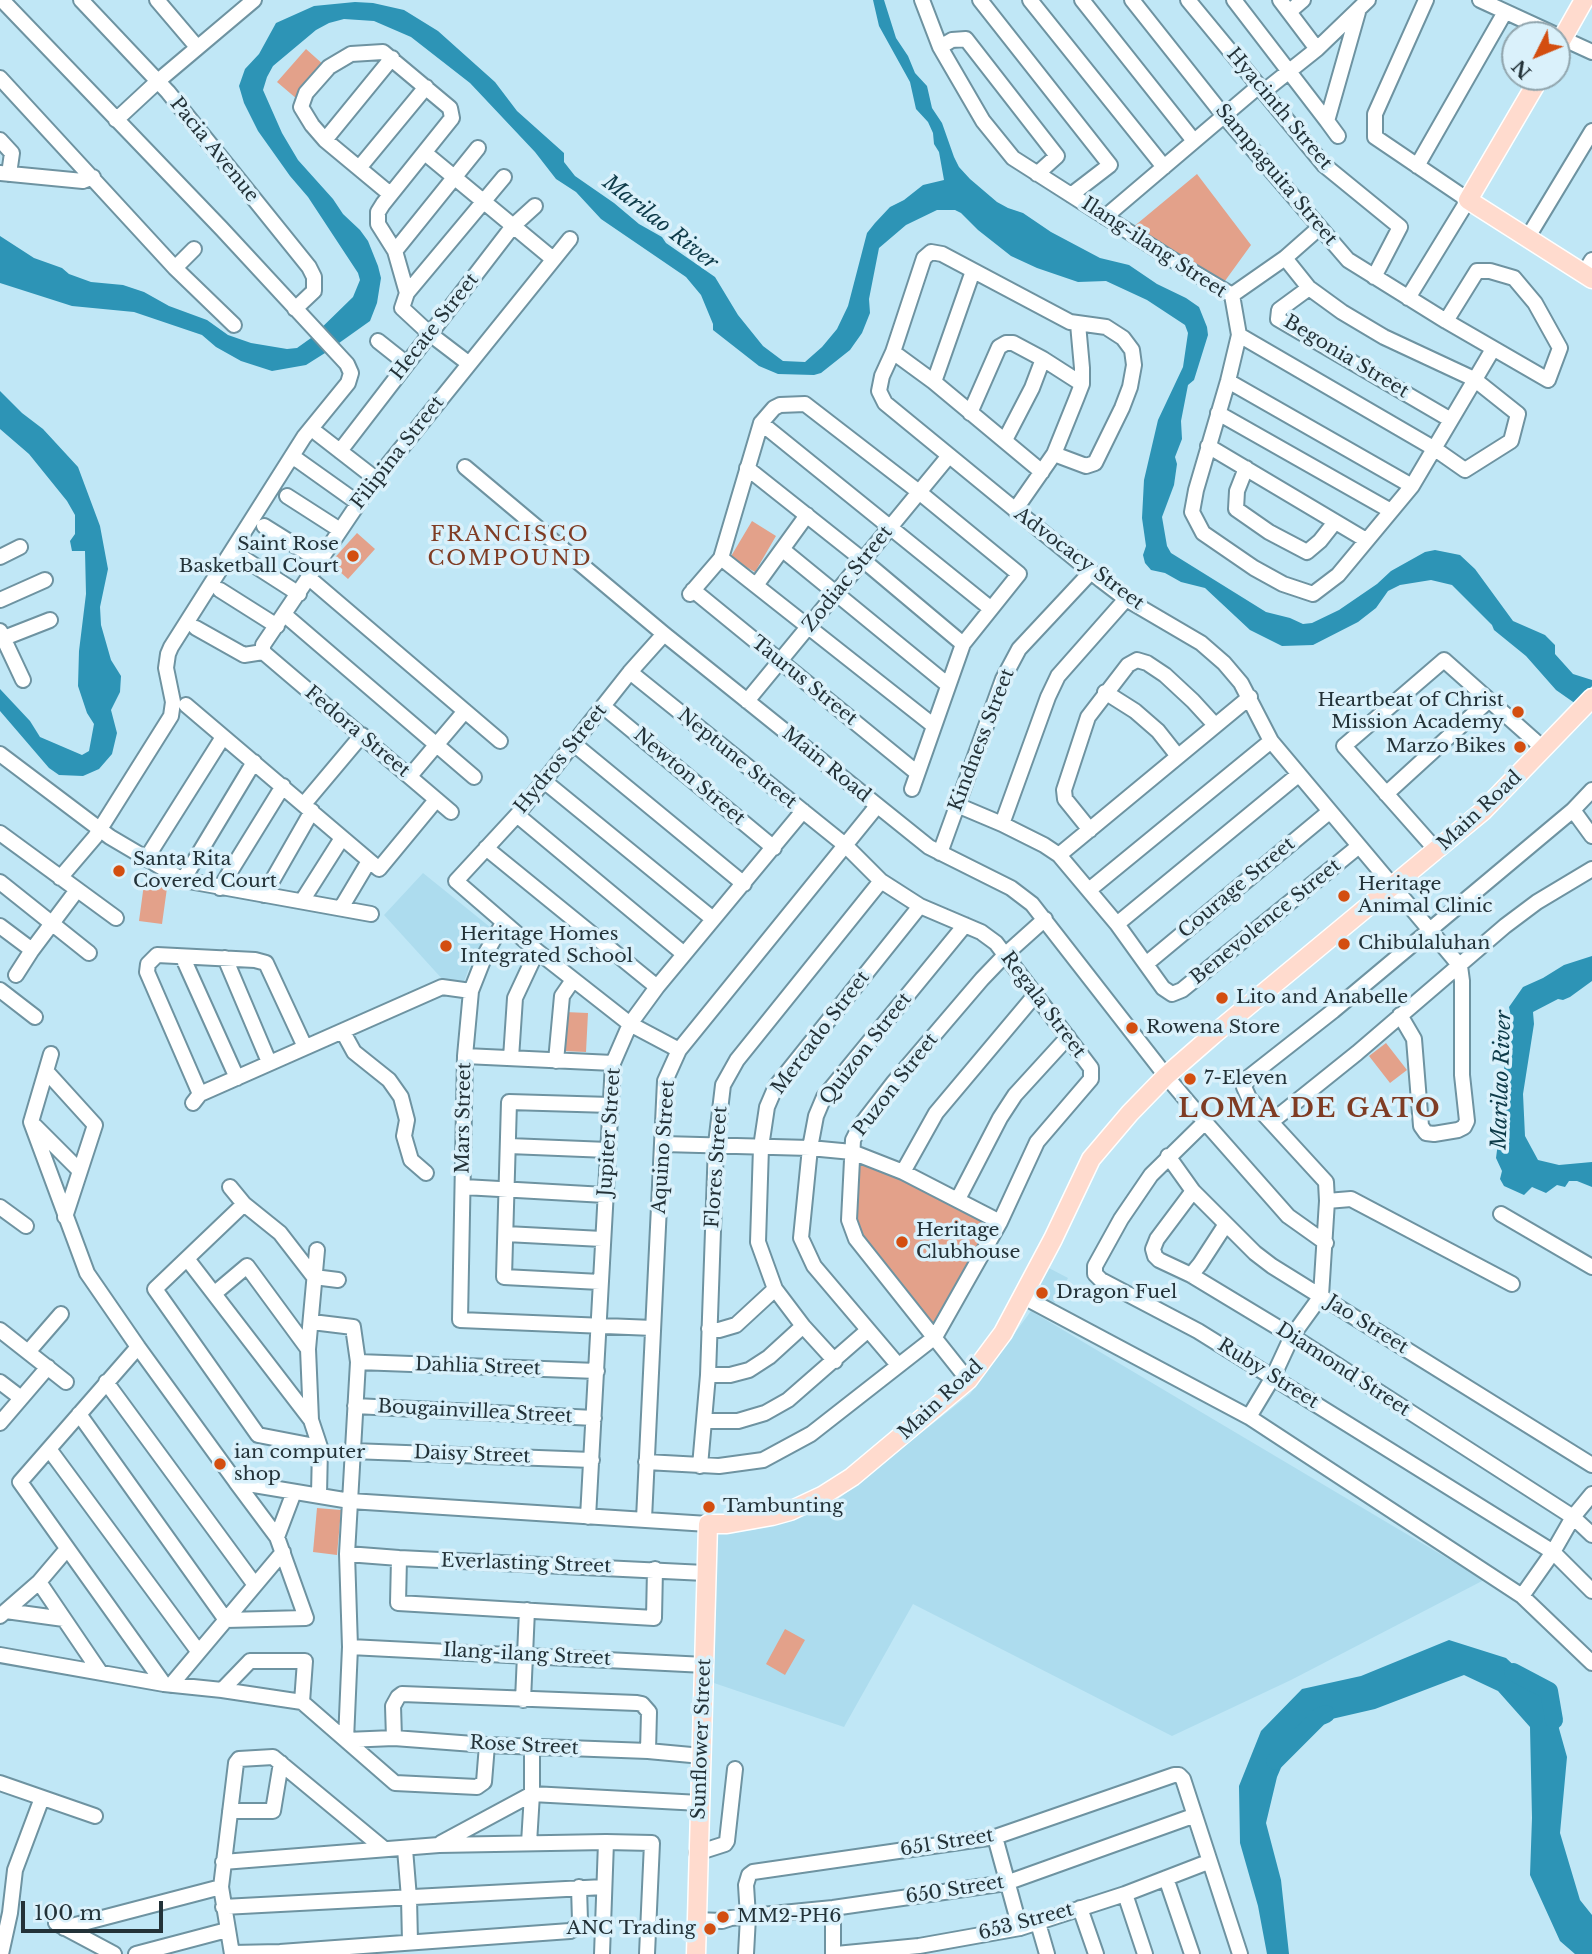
<!DOCTYPE html>
<html>
<head>
<meta charset="utf-8">
<style>
  body { margin:0 }
  #map { position:relative; width:1592px; height:1954px; overflow:hidden; background:#c0e7f6; font-family:"Libre Baskerville",serif }
  canvas { display:block }
  .north { position:absolute; left:1501px; top:21px; width:70px; height:70px; box-sizing:border-box; background:#daf1fb; border:2px solid #91a5ad; border-radius:50%; rotate:227deg; font-size:19px; font-weight:700; line-height:28px; text-align:center; color:#233238 }
  .north::after { content:''; display:block; margin:auto; width:24px; height:32px; background:#d34e10; clip-path:polygon(50% 0,100% 100%,50% 72%,0 100%) }
  .scale { position:absolute; left:21px; top:1901px; width:142px; height:32px; box-sizing:border-box; border:4px solid #233238; border-top:0; padding-left:9px; font-size:21px; line-height:24px; white-space:nowrap; color:#233238; -webkit-text-stroke:5px #daf1fb; paint-order:stroke }
</style>
</head>
<body>
<div id="map">
<canvas width="1592" height="1954"></canvas>
<div class="north">N</div>
<div class="scale">100 m</div>
</div>
<script>
const context = document.querySelector('canvas').getContext('2d');
context.lineJoin = 'round';
function paint(path, color) { context.fillStyle = color; context.fill(path, 'evenodd'); }
const toPath = rows => new Path2D(rows.map(r => 'M' + r).join(''));
function strokePath(path, color, width, dash) { context.strokeStyle = color; context.lineWidth = width; context.lineCap = dash ? 'butt' : 'round'; context.setLineDash(dash || []); context.stroke(path); }
function drawText(font, color, halo, rows, align = 'center') {
  context.font = font + ' "Libre Baskerville",serif'; context.lineWidth = 7; context.setLineDash([]); context.textBaseline = 'middle'; context.strokeStyle = halo; context.fillStyle = color; for (const [text, x, y, turn = 0] of rows) {
    context.save(); context.translate(x, y); context.rotate((+turn || 0) * Math.PI / 180); context.textAlign = isNaN(turn) ? turn : align; if (halo) context.strokeText(text, 0, 0); context.fillText(text, 0, 0); context.restore();
  }
}
paint(toPath([
  [423,873,490,927,470,965,462,987,444,981,384,915],
  [1047,1267,1068,1278,1051,1309,1030,1297],
  [1031,1311,1484,1580,1291,1680,1172,1736,913,1604,844,1727,708,1681,713,1532,754,1530,832,1504,970,1394]
]), '#addcee');
paint(toPath([
  [306,49,325,66,297,99,277,82],
  [1197,174,1251,245,1222,285,1132,228],
  [752,521,776,536,755,572,730,558],
  [357,533,375,549,348,579,330,563],
  [144,884,167,888,162,924,139,921],
  [565,1012,588,1013,586,1052,563,1051],
  [1386,1043,1407,1070,1390,1083,1369,1056],
  [867,1163,992,1222,935,1327,857,1235,858,1172,861,1164],
  [317,1508,341,1510,337,1555,313,1552],
  [785,1629,805,1640,785,1675,766,1664]
]), '#e3a18a');
paint(toPath([
  [873,0,884,0,896,38,908,56,915,73,927,86,932,108,942,123,954,157,959,167,970,179,997,202,1008,208,1023,213,1051,232,1100,258,1129,265,1157,284,1186,298,1199,307,1207,327,1208,335,1194,380,1188,385,1181,421,1182,439,1175,457,1177,464,1174,485,1162,517,1167,546,1171,553,1266,612,1290,618,1303,624,1312,623,1339,610,1377,584,1391,571,1425,552,1435,550,1460,555,1475,569,1513,621,1545,635,1555,645,1555,654,1573,674,1592,680,1592,686,1576,704,1556,690,1526,656,1494,630,1492,625,1452,585,1431,580,1400,585,1388,591,1376,608,1358,622,1313,645,1282,646,1250,630,1205,588,1181,582,1165,573,1151,570,1145,563,1143,555,1146,546,1142,518,1144,480,1158,420,1183,367,1188,333,1185,325,1147,300,1106,281,1078,282,1037,268,1011,256,978,230,961,213,955,210,937,210,906,225,879,248,869,299,870,313,862,333,850,350,821,373,814,375,778,374,759,366,713,330,713,324,701,295,686,277,601,219,576,192,556,179,535,152,470,83,411,37,374,21,344,19,329,23,316,30,273,66,267,77,263,90,282,133,298,160,333,199,343,214,360,230,368,241,378,266,381,278,377,303,370,321,325,353,306,365,272,371,241,361,216,347,202,335,134,312,72,306,0,283,0,236,34,258,62,268,69,274,91,282,123,285,144,292,169,306,207,320,228,335,251,343,287,349,297,348,311,338,353,297,360,280,358,273,308,197,290,176,258,131,244,103,239,86,245,69,259,54,276,23,314,6,355,2,373,3,404,10,438,31,495,82,517,111,564,153,564,162,575,176,614,203,639,224,662,237,666,243,715,277,738,315,763,346,783,361,805,362,822,347,837,329,848,306,867,233,875,223,890,207,904,200,923,185,944,180,939,152,934,144,933,133,928,122,916,109,910,82,879,26],
  [0,391,22,413,43,429,78,467,100,526,108,569,100,607,101,625,111,660,121,676,120,692,111,710,117,733,112,754,99,769,83,776,59,775,49,768,0,711,0,689,30,721,40,737,82,755,89,751,94,724,87,713,78,686,79,651,86,594,85,551,72,551,70,541,75,534,75,515,67,501,29,454,0,429],
  [1592,956,1592,981,1570,997,1563,1000,1558,999,1533,1012,1534,1024,1523,1094,1525,1136,1538,1160,1559,1165,1592,1162,1592,1187,1577,1181,1569,1181,1565,1187,1557,1185,1546,1193,1532,1187,1524,1195,1504,1186,1500,1179,1502,1171,1496,1158,1506,1082,1504,1069,1512,1021,1509,1007,1523,987,1543,978,1564,965],
  [1449,1640,1506,1658,1551,1700,1567,1757,1560,1833,1580,1900,1592,1915,1592,1954,1575,1954,1560,1941,1530,1875,1532,1818,1530,1727,1498,1691,1464,1675,1375,1709,1323,1721,1296,1733,1277,1777,1266,1823,1281,1880,1289,1954,1267,1954,1258,1906,1240,1843,1239,1786,1261,1731,1302,1689,1361,1676]
]), '#2d94b6');
strokePath(toPath([
  [1513,1672,1549,1691,1554,1720],
  [1275,1761,1319,1717,1326,1714]
]), '#2d94b6', 18);
const minor = toPath([
  [2,0,221,228,347,364,351,373,348,383,304,437,171,647,168,654,166,668,173,702,171,716,95,837,60,878],
  [81,0,168,92,309,267,314,277,314,291,295,309],
  [157,0,197,47],
  [922,0,940,47,983,121,1013,158,1173,260,1232,295,1239,335,1228,381,1196,490,1192,512,1203,533,1254,568,1283,584,1313,594,1338,575,1412,486,1493,349],
  [980,0,1110,165,1071,195],
  [1030,0,1164,167],
  [1082,0,1194,141],
  [1132,0,1224,116,1348,260,1446,321,1548,380,1560,348,1535,303,1514,278,1490,271,1477,271,1446,321],
  [1188,0,1324,165,1400,227,1374,277],
  [1234,0,1327,121,1358,12],
  [1280,0,1317,49],
  [1480,0,1556,35],
  [1289,12,1303,0],
  [1557,36,1592,52],
  [940,47,952,40,966,39,1057,156,1037,174],
  [0,78,175,268,234,325],
  [1263,92,1317,49,1368,0],
  [116,120,158,81,254,0],
  [1327,121,1338,136],
  [0,140,12,153,9,174],
  [325,140,392,58],
  [425,153,553,259],
  [1417,166,1505,12],
  [359,168,426,87],
  [0,173,83,181,93,177],
  [390,194,325,140,312,125,301,107,306,93,329,67,351,54,383,52,450,108,452,118,383,204,378,212,378,224,395,251,407,293,402,308,430,334,468,363],
  [1105,217,1259,86],
  [1528,237,1592,131],
  [395,251,478,148],
  [175,268,194,249],
  [1584,273,1592,260],
  [1309,288,1279,310,1278,319,1451,420],
  [407,293,504,177],
  [1232,295,1285,258,1319,228],
  [1408,298,1468,200,1375,137,1375,114,1426,0],
  [1239,335,1435,449,1465,470,1511,441,1518,414,1474,379,1384,337,1342,312,1309,288,1285,258],
  [378,341,407,364],
  [893,352,934,382,1042,472],
  [1228,381,1412,486],
  [934,382,973,271],
  [970,413,999,347,1006,343,1013,343,1043,359,1082,384],
  [1218,413,1391,511],
  [761,423,990,608],
  [318,434,376,479],
  [1005,440,1032,388,1043,359],
  [1208,446,1366,540],
  [340,451,513,226,535,206],
  [1054,454,1086,466,1095,463,1122,408,1130,387,1134,365,1132,350,1123,338,1106,327,1070,322,942,254,931,252,924,258,893,352,882,376,879,391,885,403,1101,580,1126,599,1201,643,1224,663,1241,683,1271,741,1460,966,1462,981,1462,1075,1467,1121,1464,1127,1458,1130,1434,1134,1426,1133,1421,1126,1414,1039,1400,1015],
  [292,456,358,503],
  [465,467,664,634,929,847,1011,888,1032,904,1166,1076,1205,1122,1288,1216,1326,1243],
  [747,468,863,560,963,644],
  [1246,468,1237,491,1236,509,1269,532,1307,552,1320,541,1335,522],
  [287,496,340,530],
  [1015,510,1054,454,1077,397,1082,384,1082,368,1078,324],
  [264,526,320,561],
  [783,550,948,685],
  [0,557,20,547],
  [243,558,299,594],
  [721,558,934,726],
  [309,578,500,741],
  [757,584,807,515],
  [220,590,277,626],
  [693,590,916,772],
  [690,594,721,558,761,423,774,408,780,405,805,404,919,492,1019,574,963,644,912,789],
  [0,600,45,580],
  [285,615,474,777],
  [196,628,244,655,263,652],
  [0,631,23,680],
  [664,634,630,672,517,815,456,881,537,951,630,1024,679,1050],
  [4,638,50,620],
  [263,652,263,645,366,492,570,239],
  [263,652,451,812],
  [630,672,845,845,881,881,920,906,981,932,996,943,1091,1068,1091,1079,1037,1142,1000,1222,935,1337,811,1434,763,1460,719,1466,646,1462],
  [1105,692,1135,711,1158,731,1177,755],
  [747,701,948,457],
  [186,705,379,869,436,800],
  [604,707,774,848],
  [574,744,744,884],
  [0,754,110,837,183,880,371,914],
  [410,776,465,711],
  [544,781,713,919],
  [1386,794,1489,700],
  [304,804,362,735],
  [957,805,1002,824,1044,845,1059,855,1117,924,1163,988,1172,994,1182,990,1359,846],
  [1573,810,1592,836],
  [517,815,684,954],
  [1002,824,1048,697,1058,676,1126,599],
  [1090,830,1065,799,1064,790,1088,717,1128,665,1137,660,1147,663,1165,675,1193,701,1215,725],
  [0,833,116,918],
  [486,848,657,987],
  [1437,851,1344,746,1444,660,1544,749],
  [940,853,1003,679,1019,649,1091,572],
  [1059,855,1250,697],
  [146,859,223,737],
  [183,880,254,762],
  [0,882,89,953],
  [220,888,283,786],
  [1089,890,1271,741],
  [264,895,312,811],
  [302,901,342,838],
  [341,908,369,861],
  [503,923,486,953,471,991,465,1056,460,1320,653,1328],
  [1117,924,1298,775],
  [0,926,32,950],
  [183,958,237,1078],
  [225,958,269,1062],
  [1146,964,1329,812],
  [16,975,32,950,77,890],
  [0,990,35,1017],
  [343,1032,354,1052,389,1080,401,1097,407,1120,404,1136,411,1160,426,1173],
  [51,1054,31,1122,87,1273,138,1347,236,1482,350,1501,708,1524],
  [465,1056,613,1063],
  [511,1058,515,998,537,951],
  [556,1061,562,996,573,980],
  [46,1071,95,1125,65,1217],
  [200,1094,147,972,148,964,157,955,255,960,266,963,305,1047],
  [193,1103,200,1094,442,987,471,991],
  [1205,1122,1151,1175,1121,1219,1095,1266,1095,1274,1101,1280,1198,1331,1553,1552,1592,1591],
  [1271,1122,1357,1053,1505,926,1537,902,1592,869],
  [35,1126,79,1170],
  [663,1144,810,1148,852,1152,903,1172,1000,1222],
  [509,1146,608,1150],
  [1168,1156,1193,1191,1255,1253,1272,1266,1592,1465],
  [903,1172,936,1113,1036,994],
  [230,1187,244,1204,280,1233,314,1277,338,1280],
  [464,1187,605,1195],
  [1193,1191,1157,1239,1153,1249,1155,1256,1159,1260,1191,1275,1292,1336,1573,1517,1592,1535],
  [958,1199,1000,1118,1015,1095,1068,1037],
  [1327,1201,1351,1199,1512,1284],
  [244,1204,155,1289,258,1435,320,1447],
  [0,1207,26,1226],
  [1501,1214,1592,1267],
  [506,1234,602,1239],
  [188,1260,311,1420,320,1447,319,1495],
  [1191,1275,1200,1264,1226,1224],
  [600,1282,504,1277,509,1102,611,1105],
  [215,1293,247,1266,308,1349],
  [1022,1296,1249,1417,1522,1596,1592,1663],
  [312,1322,353,1327,358,1362,347,1554,350,1647,346,1740,394,1738,487,1745,648,1751,702,1756],
  [709,1329,719,1330,736,1325,775,1289],
  [0,1330,66,1382],
  [138,1347,20,1482,164,1684],
  [28,1352,61,1314],
  [835,1361,803,1326,775,1289,758,1242,761,1147,767,1107,776,1086,920,906],
  [358,1362,597,1371],
  [898,1365,814,1266,801,1238,810,1148,816,1116,824,1097,965,925],
  [708,1375,730,1375,749,1370,769,1357,803,1326],
  [968,1380,856,1239,849,1220,853,1140,860,1126,894,1082,982,979,1006,954,1045,919],
  [0,1382,21,1398],
  [106,1382,255,1585],
  [355,1406,594,1418],
  [79,1414,226,1620,306,1618,277,1537,236,1482],
  [1249,1417,1273,1377,1292,1336,1321,1296,1327,1201,1326,1182,1249,1098,1244,1087,1249,1077,1333,1011,1573,810,1592,790],
  [311,1420,308,1349,317,1250],
  [704,1421,738,1421,765,1413,788,1400,867,1331],
  [0,1423,48,1367],
  [49,1449,198,1651],
  [352,1451,592,1460],
  [700,1466,708,1375,716,1144,723,1085,737,1060,881,881],
  [588,1517,613,1063,630,1024,657,987,803,811],
  [644,1519,665,1081,679,1050,877,806],
  [277,1537,294,1492],
  [347,1554,399,1558,705,1573],
  [399,1558,398,1603,654,1618,655,1569],
  [39,1582,100,1672],
  [1522,1596,1553,1552,1573,1517,1592,1494],
  [6,1611,64,1619],
  [0,1616,39,1582,67,1549],
  [350,1647,705,1665],
  [0,1655,164,1684,222,1690],
  [250,1661,305,1661,302,1702,222,1690,250,1661],
  [171,1685,283,1552],
  [523,1700,527,1610],
  [302,1702,395,1783,477,1787,484,1782,487,1745],
  [394,1738,393,1706,398,1697,402,1694,637,1703,642,1704,649,1712,648,1751],
  [0,1783,95,1816],
  [230,1811,273,1811,281,1763],
  [995,1837,1020,1928],
  [441,1843,532,1794,700,1803],
  [529,1843,532,1794,532,1747],
  [405,1849,409,1898,410,1942],
  [697,1853,725,1844,727,1841,735,1769],
  [223,1862,439,1845,606,1842],
  [1166,1878,1192,1954],
  [1125,1894,1145,1954],
  [223,1907,604,1887],
  [833,1908,833,1954],
  [1080,1908,1096,1954],
  [696,1920,722,1921,731,1918,833,1908,1006,1883,1193,1816],
  [56,1923,114,1954],
  [1038,1923,1047,1954],
  [64,1928,221,1887],
  [232,1953,280,1952,570,1931,578,1926,580,1921,579,1887],
  [1,1954,10,1913,15,1870,42,1798],
  [136,1954,227,1930],
  [232,1954,221,1887,236,1763,239,1759,273,1757,383,1848],
  [602,1954,606,1842,652,1843,647,1954],
  [746,1954,748,1917,746,1885,749,1875,753,1872,995,1837,1174,1775,1179,1775,1183,1779,1240,1954],
  [836,1954,919,1946,1020,1928,1125,1894,1208,1862]
]);
const major = toPath([
  [1557,48,1584,0],
  [1540,77,1468,200,1592,279],
  [696,1954,708,1524,727,1524,772,1516,790,1511,822,1496,852,1477,968,1380,1003,1333,1053,1239,1091,1159,1130,1113,1166,1076,1213,1035,1483,811,1592,698]
]);
strokePath(minor, '#6e93a1', 18);
strokePath(major, '#fff', 21);
strokePath(minor, '#fff', 14);
strokePath(major, '#ffdbce', 18);
for (const [x, y, r, color] of [
  [353,556,7,"#d34e10"],
  [1518,712,7,"#d34e10"],
  [1520,747,7,"#d34e10"],
  [119,871,7,"#d34e10"],
  [1344,896,7,"#d34e10"],
  [1344,944,7,"#d34e10"],
  [446,946,7,"#d34e10"],
  [1222,998,7,"#d34e10"],
  [1132,1028,7,"#d34e10"],
  [1190,1079,7,"#d34e10"],
  [902,1242,7,"#d34e10"],
  [1042,1293,7,"#d34e10"],
  [220,1464,7,"#d34e10"],
  [709,1507,7,"#d34e10"],
  [723,1917,7,"#d34e10"],
  [710,1929,7,"#d34e10"]
]) { const dot = new Path2D(); dot.arc(x, y, r, 0, 2 * Math.PI); context.fillStyle = color; context.fill(dot); strokePath(dot, '#daf1fb', 2.5); }
drawText('19px', '#233238', '#daf1fb', [
  ["Hyacinth Street",1279,109,50],
  ["Pacia Avenue",214,150,51],
  ["Sampaguita Street",1276,175,50],
  ["Ilang-ilang Street",1154,248,33],
  ["Hecate Street",435,327,-52],
  ["Begonia Street",1346,357,31],
  ["Filipina Street",398,453,-52],
  ["Advocacy Street",1079,559,37],
  ["Zodiac Street",848,579,-51],
  ["Taurus Street",804,681,39],
  ["Fedora Street",357,732,40],
  ["Kindness Street",982,740,-69],
  ["Hydros Street",561,759,-51],
  ["Neptune Street",737,759,39],
  ["Main Road",826,765,39],
  ["Newton Street",689,777,40],
  ["Main Road",1480,811,-43],
  ["Courage Street",1237,888,-40],
  ["Benevolence Street",1266,922,-39],
  ["Regala Street",1043,1005,53],
  ["Mercado Street",821,1033,-53],
  ["Quizon Street",866,1049,-52],
  ["Puzon Street",896,1085,-52],
  ["Mars Street",464,1118,-89],
  ["Jupiter Street",610,1132,-86],
  ["Aquino Street",664,1147,-86],
  ["Flores Street",717,1167,-86],
  ["Jao Street",1367,1325,32],
  ["Dahlia Street",478,1367,2],
  ["Diamond Street",1343,1370,33],
  ["Ruby Street",1268,1374,32],
  ["Main Road",941,1400,-43],
  ["Bougainvillea Street",475,1412,3],
  ["Daisy Street",472,1455,2],
  ["Everlasting Street",526,1564,2],
  ["Ilang-ilang Street",527,1655,3],
  ["Sunflower Street",702,1739,-88],
  ["Rose Street",524,1746,3],
  ["651 Street",947,1843,-9],
  ["650 Street",955,1890,-9],
  ["653 Street",1026,1922,-15]
]);
drawText('19px', '#233238', '#daf1fb', [
  ["Saint Rose",339,545,"right"],
  ["Basketball Court",339,567,"right"],
  ["Heartbeat of Christ",1504,701,"right"],
  ["Mission Academy",1504,723,"right"],
  ["Marzo Bikes",1506,747,"right"],
  ["Santa Rita",133,860],
  ["Covered Court",133,882],
  ["Heritage",1358,885],
  ["Animal Clinic",1358,907],
  ["Heritage Homes",460,935],
  ["Integrated School",460,957],
  ["Chibulaluhan",1358,944],
  ["Lito and Anabelle",1236,998],
  ["Rowena Store",1146,1028],
  ["7-Eleven",1204,1079],
  ["Heritage",916,1231],
  ["Clubhouse",916,1253],
  ["Dragon Fuel",1056,1293],
  ["ian computer",234,1453],
  ["shop",234,1475],
  ["Tambunting",723,1507],
  ["MM2-PH6",737,1917],
  ["ANC Trading",696,1929,"right"]
], 'left');
drawText('italic 21px', '#0d3a48', '#daf1fb', [
  ["Marilao River",660,223,38],
  ["Marilao River",1502,1080,-88]
]);
context.letterSpacing = '2px';
drawText('21px', '#7f3c24', '#daf1fb', [
  ["FRANCISCO",510,535],
  ["COMPOUND",510,559]
]);
context.letterSpacing = '0px';
context.letterSpacing = '2px';
drawText('bold 26px', '#7f3c24', '#daf1fb', [
  ["LOMA DE GATO",1310,1110]
]);
context.letterSpacing = '0px';
</script>
</body>
</html>
